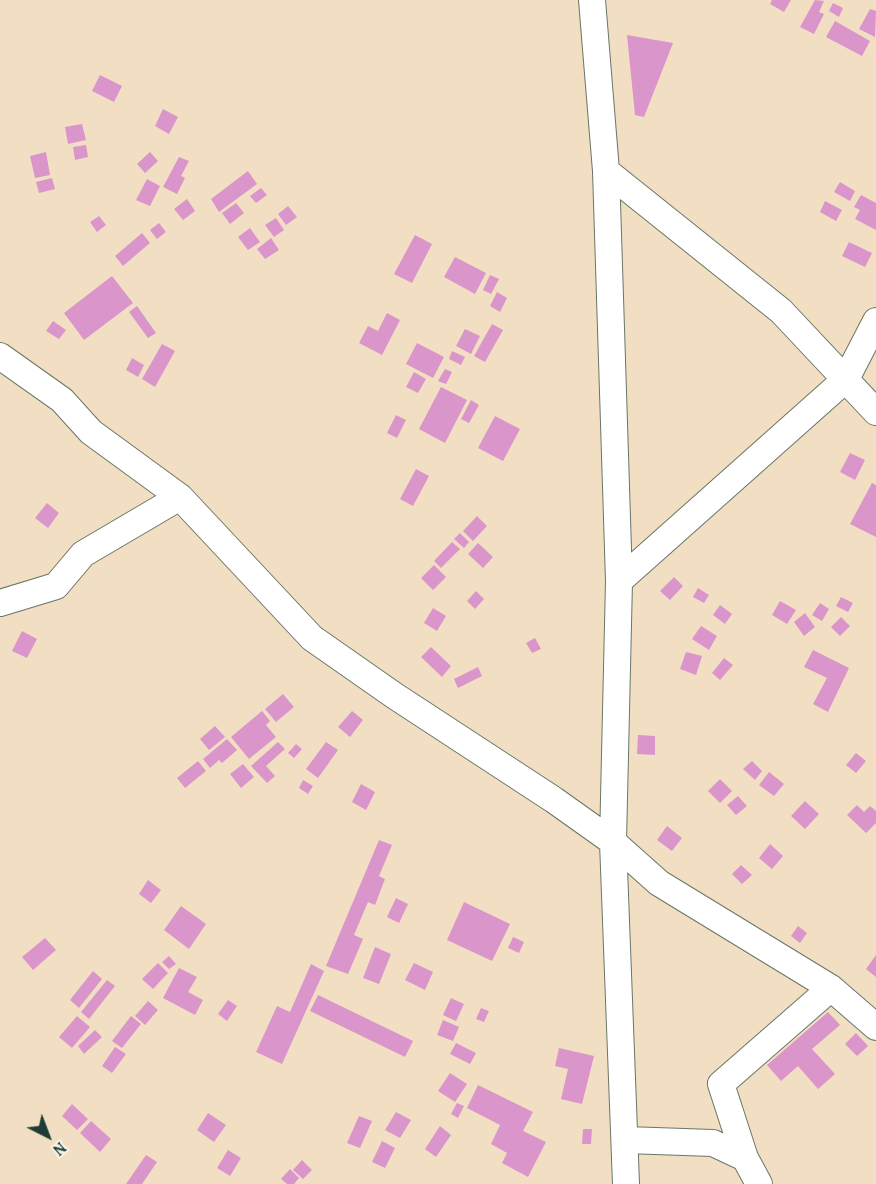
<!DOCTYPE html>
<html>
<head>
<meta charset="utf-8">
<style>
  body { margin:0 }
  #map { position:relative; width:876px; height:1184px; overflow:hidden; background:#f2dfc3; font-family:"Gentium Book Plus",serif }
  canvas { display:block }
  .north { position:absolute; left:18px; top:1106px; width:60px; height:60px; -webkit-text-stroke:4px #f7f3e8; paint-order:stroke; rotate:138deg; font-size:16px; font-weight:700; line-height:24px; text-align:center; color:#1f3d34 }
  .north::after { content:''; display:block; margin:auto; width:21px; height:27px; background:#1f3d34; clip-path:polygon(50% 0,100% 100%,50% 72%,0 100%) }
</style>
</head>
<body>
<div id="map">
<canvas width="876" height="1184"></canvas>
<div class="north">N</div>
</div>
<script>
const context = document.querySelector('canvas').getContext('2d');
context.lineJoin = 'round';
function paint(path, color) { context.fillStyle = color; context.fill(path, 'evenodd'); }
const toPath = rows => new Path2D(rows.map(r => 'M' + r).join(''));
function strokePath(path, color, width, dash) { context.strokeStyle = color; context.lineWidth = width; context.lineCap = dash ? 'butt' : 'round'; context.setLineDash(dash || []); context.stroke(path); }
paint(toPath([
  [772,0,791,0,784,12,770,4],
  [815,0,824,1,819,12,824,14,814,34,800,27],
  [833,3,843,8,839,17,829,11],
  [870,9,876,11,875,37,859,29],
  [835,21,870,41,862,56,826,37],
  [627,35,673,43,644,117,635,115],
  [100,75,122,86,114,102,92,91],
  [163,109,178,117,169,134,155,126],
  [82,124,86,140,68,144,65,127],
  [86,145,88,157,75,160,73,147],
  [46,152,50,175,35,178,30,156],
  [150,152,158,161,145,173,137,164],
  [179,157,189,161,181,176,185,178,177,194,163,187],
  [248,171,257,184,219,212,211,199],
  [52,178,55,189,39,193,36,182],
  [147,179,160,186,150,206,136,200],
  [840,182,855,191,850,201,834,192],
  [261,188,267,195,256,203,250,196],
  [861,195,876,203,876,230,855,219,860,210,854,207],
  [187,199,195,211,183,220,174,209],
  [825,201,842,210,836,221,820,212],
  [236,203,244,213,230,224,222,213],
  [288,206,297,217,286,225,278,214],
  [99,216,106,225,97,232,90,222],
  [276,218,284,230,274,237,265,225],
  [159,223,166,232,157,239,150,230],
  [250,228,260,242,248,250,238,237],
  [142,233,150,243,123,266,115,256],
  [415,235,432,244,412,283,394,274],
  [271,238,279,250,265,259,257,249],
  [849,242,872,253,865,267,842,256],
  [455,257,486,273,475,294,444,277],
  [490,275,499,279,491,294,483,290],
  [112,276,133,303,84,340,64,313],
  [497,292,507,298,500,312,490,306],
  [137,306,156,333,148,338,129,312],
  [387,313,400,320,382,355,359,343,368,326,378,331],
  [53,321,66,330,59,339,46,331],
  [492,324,503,330,485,362,474,356],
  [465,329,480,336,471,354,456,346],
  [417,343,444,357,433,378,406,364],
  [162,344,175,351,155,387,142,379],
  [452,351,465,357,461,365,449,359],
  [132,358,144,365,138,377,126,370],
  [445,369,452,372,446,384,438,381],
  [414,372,426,379,418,393,406,387],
  [441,387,467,400,445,443,419,429],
  [471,400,479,405,469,423,461,419],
  [396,415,406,420,397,438,387,433],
  [495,416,520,429,503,461,478,448],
  [850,453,865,460,855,480,840,472],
  [416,469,429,476,413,506,400,499],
  [872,483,876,485,876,537,850,524],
  [47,503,59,513,48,528,35,518],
  [477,516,487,526,473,541,463,531],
  [460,533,469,542,464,548,454,539],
  [452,542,460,549,441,568,434,561],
  [478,543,493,557,483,568,468,554],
  [434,565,446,577,433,590,421,578],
  [674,577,683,586,670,600,660,591],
  [698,588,709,595,704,603,693,597],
  [476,591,484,599,475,609,467,601],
  [841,597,853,603,848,612,836,606],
  [780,601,796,610,787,624,772,615],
  [820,603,829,609,822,621,812,615],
  [720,605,732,614,725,624,713,615],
  [433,608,446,616,437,631,424,623],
  [805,613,815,627,804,636,794,622],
  [841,617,850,626,840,636,831,627],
  [701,626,717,636,709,650,692,639],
  [22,631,37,639,27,658,12,651],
  [535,638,541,649,532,653,526,643],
  [431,647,451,666,442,677,421,657],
  [813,650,849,668,828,712,813,704,827,678,804,667],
  [686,652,702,656,696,675,680,669],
  [724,658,733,665,720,680,712,673],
  [478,667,482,676,458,688,454,679],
  [283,694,294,707,276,722,265,709],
  [262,711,270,721,266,725,276,737,249,759,231,737],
  [352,711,363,720,350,737,338,727],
  [215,726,225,737,209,750,200,739],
  [638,735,655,736,655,755,637,754],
  [227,739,237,750,222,763,219,760,210,768,203,759],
  [278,742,285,749,266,766,275,776,267,783,251,766],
  [326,742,338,750,318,778,306,769],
  [296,744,302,749,294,758,288,753],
  [856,753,866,761,856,773,846,765],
  [198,761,206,771,185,788,177,778],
  [752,761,762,771,755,780,743,769],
  [243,764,254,777,241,788,230,774],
  [769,772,784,784,774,796,759,785],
  [720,779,732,791,720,803,708,791],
  [303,780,313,786,308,794,299,788],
  [361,784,375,792,366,810,352,802],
  [738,796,747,806,736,815,727,805],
  [805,801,819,814,805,829,791,816],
  [857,805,864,812,870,806,876,811,876,823,866,833,847,815],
  [667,826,682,838,672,851,657,840],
  [379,840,392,845,379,876,385,879,375,905,368,902,354,935,363,939,348,974,326,966],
  [770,844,783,856,772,869,759,858],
  [741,865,752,875,742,884,732,874],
  [148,880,161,890,151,903,139,894],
  [396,898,408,904,399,923,387,917],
  [464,902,510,924,492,961,447,940],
  [181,906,206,924,189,949,164,930],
  [798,926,807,933,800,943,791,936],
  [513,937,524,942,519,953,508,948],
  [45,938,56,950,33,970,22,957],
  [375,947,391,954,379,984,363,978],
  [876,955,876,977,866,969],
  [169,956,176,964,169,969,162,962],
  [158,963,168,973,153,989,142,979],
  [414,963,433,972,425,990,405,980],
  [311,964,324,971,282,1064,256,1052,277,1006,290,1012],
  [179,968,197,977,188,992,203,1000,195,1015,163,998],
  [93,971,102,979,79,1008,70,1000],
  [107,980,115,986,89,1019,81,1012],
  [318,995,413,1041,405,1057,310,1011],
  [451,998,464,1004,456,1021,443,1015],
  [228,1000,237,1006,227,1021,218,1014],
  [148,1001,158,1010,145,1025,135,1016],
  [481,1008,489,1011,484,1022,476,1019],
  [828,1012,840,1025,812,1049,835,1074,818,1089,798,1066,781,1081,767,1065],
  [77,1016,90,1027,72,1048,59,1037],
  [131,1016,141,1024,122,1048,112,1041],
  [443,1020,459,1027,453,1041,437,1035],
  [95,1030,102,1037,84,1054,78,1046],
  [856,1033,868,1046,857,1056,845,1044],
  [456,1043,476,1053,470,1064,450,1054],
  [115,1047,126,1054,112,1073,102,1066],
  [559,1048,594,1056,582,1104,561,1099,568,1069,555,1066],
  [450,1073,467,1084,455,1102,438,1091],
  [478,1085,533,1112,523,1131,546,1142,528,1177,502,1163,507,1153,491,1144,500,1125,467,1108],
  [457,1103,464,1106,458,1118,451,1114],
  [72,1104,88,1119,77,1130,62,1116],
  [396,1112,411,1120,400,1138,385,1130],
  [208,1113,226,1125,214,1142,197,1130],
  [359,1116,372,1121,360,1148,347,1143],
  [91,1121,111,1139,100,1152,80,1133],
  [440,1126,451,1135,436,1157,425,1149],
  [583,1129,592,1129,591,1144,582,1144],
  [382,1141,395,1148,385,1168,372,1162],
  [228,1150,241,1158,230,1176,217,1168],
  [146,1155,157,1162,142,1184,126,1184],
  [302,1160,312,1170,303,1179,293,1170],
  [290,1169,299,1178,294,1184,287,1184,281,1179]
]), '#da95cb');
const street = toPath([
  [592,0,606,171,619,581,613,842,626,1184],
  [606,171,781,311,876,412],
  [0,356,62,400,91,432,180,497,312,638,395,696,554,800,613,842,659,883,831,988,876,1027],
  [619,581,846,379,876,321],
  [0,603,56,586,83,554,180,497],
  [626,1140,713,1143,745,1158,759,1184],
  [745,1158,721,1084,831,988]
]);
strokePath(street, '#697666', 28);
strokePath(street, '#fff', 26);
</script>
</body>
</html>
